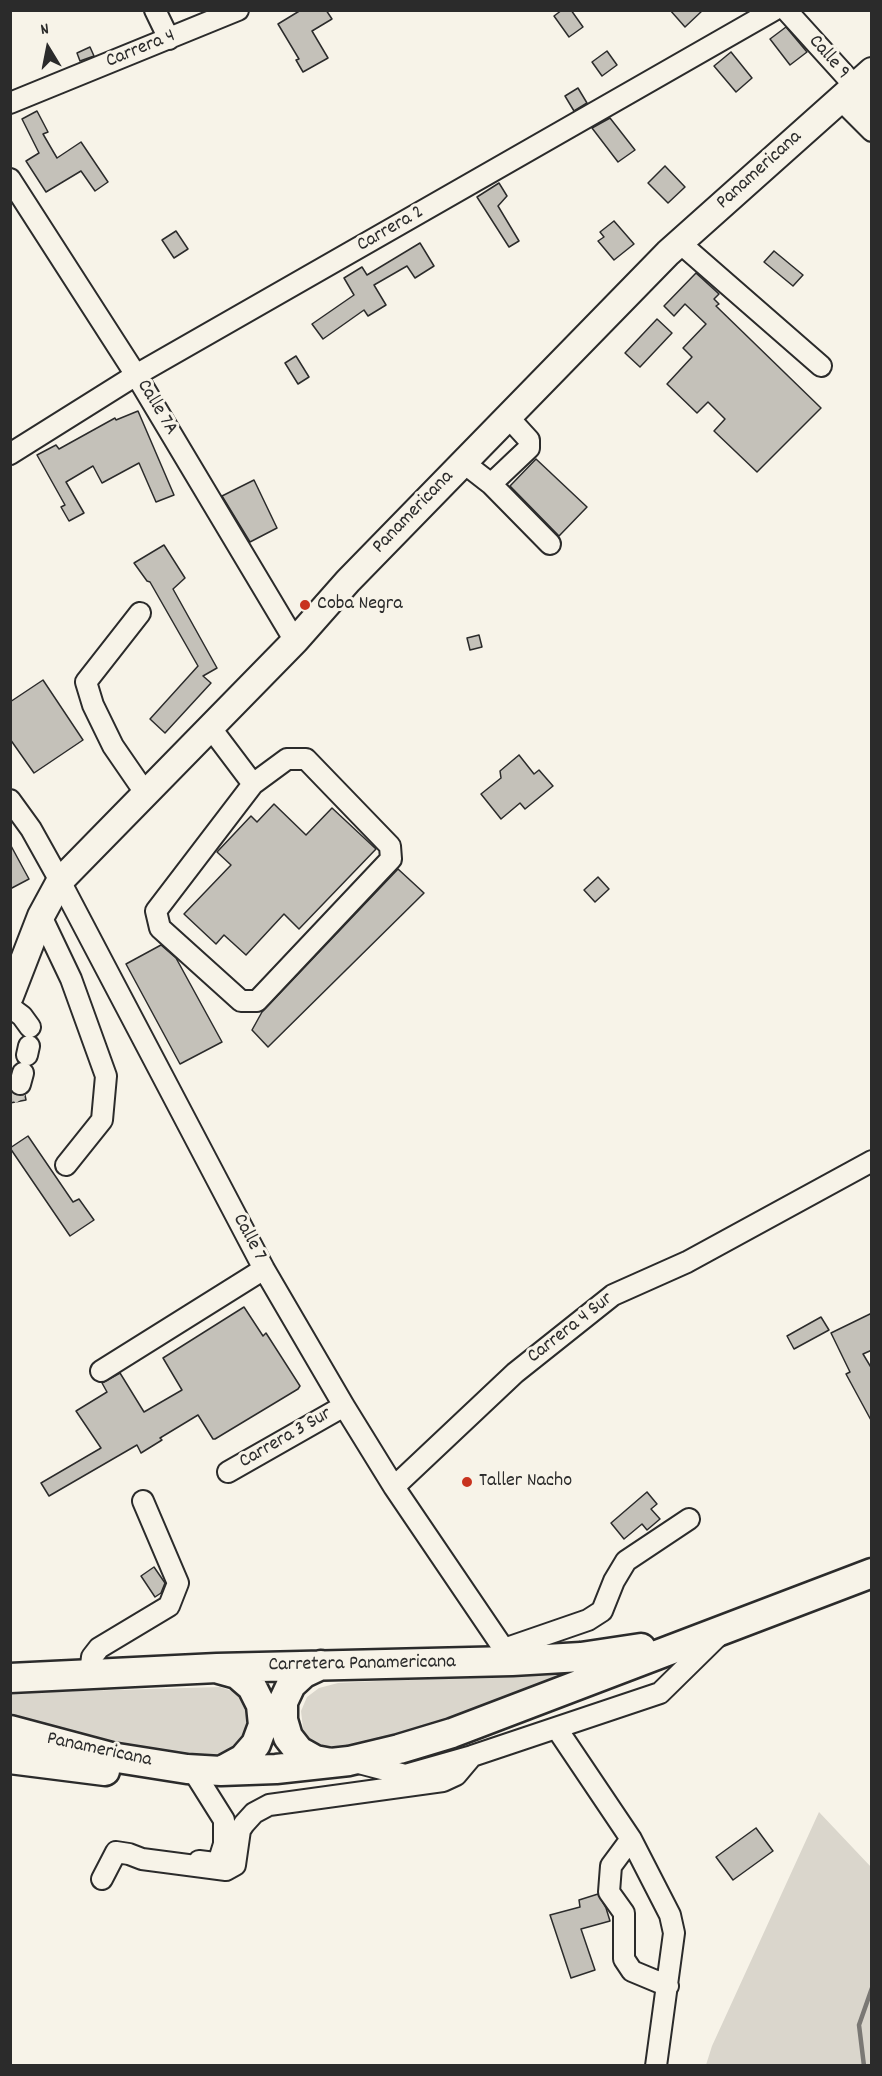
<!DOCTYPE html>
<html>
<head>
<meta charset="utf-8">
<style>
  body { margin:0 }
  #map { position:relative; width:882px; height:2076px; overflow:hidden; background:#f7f3e8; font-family:Dekko,sans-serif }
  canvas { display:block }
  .frame { position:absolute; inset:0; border:12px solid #2b2b2b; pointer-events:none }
  .north { position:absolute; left:18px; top:18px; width:60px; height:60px; -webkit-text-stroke:4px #f7f3e8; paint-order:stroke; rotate:350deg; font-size:16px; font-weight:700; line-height:24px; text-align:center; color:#2b2b2b }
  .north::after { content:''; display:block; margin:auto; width:21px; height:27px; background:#2b2b2b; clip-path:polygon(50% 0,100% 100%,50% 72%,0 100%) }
</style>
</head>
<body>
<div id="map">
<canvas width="882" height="2076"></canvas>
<div class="frame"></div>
<div class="north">N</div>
</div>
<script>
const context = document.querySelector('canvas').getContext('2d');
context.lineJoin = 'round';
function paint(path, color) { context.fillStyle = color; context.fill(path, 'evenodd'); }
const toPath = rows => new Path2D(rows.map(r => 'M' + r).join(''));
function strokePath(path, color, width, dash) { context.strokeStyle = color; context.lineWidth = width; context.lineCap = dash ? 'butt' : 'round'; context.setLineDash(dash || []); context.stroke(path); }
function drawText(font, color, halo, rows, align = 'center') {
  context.font = font + ' Dekko,sans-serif'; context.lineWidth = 6; context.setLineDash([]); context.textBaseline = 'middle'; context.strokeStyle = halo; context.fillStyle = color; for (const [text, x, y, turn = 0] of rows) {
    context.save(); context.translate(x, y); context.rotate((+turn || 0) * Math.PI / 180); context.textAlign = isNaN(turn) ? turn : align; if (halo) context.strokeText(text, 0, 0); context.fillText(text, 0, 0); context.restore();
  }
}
paint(toPath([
  [597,1670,456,1725,328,1755,304,1737,301,1711,307,1697,319,1688,338,1683],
  [220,1687,235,1692,245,1700,252,1710,249,1736,214,1763,146,1753,11,1717,10,1693],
  [819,1812,871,1867,871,2065,706,2065,712,2046]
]), '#dad6cc');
strokePath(toPath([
  [864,2066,859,2025,872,1988]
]), '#7a7874', 4.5);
const building = toPath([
  [301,10,326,10,332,19,312,31,328,58,303,72,296,60,299,59,278,24,301,10],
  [562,10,571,10,583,27,569,37,554,16,562,10],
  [670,10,703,10,685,27,670,10],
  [786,27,807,52,790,65,770,39,786,27],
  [90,47,94,56,80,61,77,53,90,47],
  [607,51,617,65,602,76,592,62,607,51],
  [731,52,752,78,736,92,714,66,731,52],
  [578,88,587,103,574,111,565,96,578,88],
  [37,111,48,132,43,134,57,158,81,142,108,182,95,191,81,171,46,192,26,161,39,153,22,119,37,111],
  [610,118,635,150,618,162,592,128,610,118],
  [665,166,685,187,668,203,648,183,665,166],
  [499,183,507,196,498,206,519,241,509,247,477,197,499,183],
  [614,221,634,244,614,260,598,241,604,237,600,232,614,221],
  [176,231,188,249,174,258,162,240,176,231],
  [420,243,434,266,415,278,407,266,374,285,386,305,368,316,364,310,323,339,312,324,354,295,344,278,362,267,367,275,420,243],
  [774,251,803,275,793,286,764,262,774,251],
  [696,273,719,294,714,299,719,304,716,306,821,408,757,472,714,431,725,419,708,402,697,413,667,384,692,357,683,348,706,324,685,304,674,316,664,306,696,273],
  [657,319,672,333,640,367,625,353,657,319],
  [296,356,309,377,298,384,285,363,296,356],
  [138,411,174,495,156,502,139,463,102,483,93,466,66,482,84,513,69,521,61,507,65,505,37,455,56,445,59,449,115,418,116,420,138,411],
  [536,459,587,507,559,536,510,486,536,459],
  [254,480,277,528,250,542,222,496,254,480],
  [164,545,185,578,173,589,217,668,203,676,211,683,165,733,150,719,198,666,150,582,147,581,134,563,164,545],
  [479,635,482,647,470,650,467,638,479,635],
  [43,680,83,740,34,773,10,739,10,702,43,680],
  [519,755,534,774,539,770,553,786,525,809,520,803,501,819,481,794,501,778,500,771,519,755],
  [274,804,306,835,332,808,376,849,299,929,284,914,246,955,224,935,216,944,184,914,231,865,217,852,251,816,257,822,274,804],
  [10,844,29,879,10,889,10,844],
  [398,869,424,893,268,1047,252,1030,262,1012,398,869],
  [598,877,609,889,595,902,584,890,598,877],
  [161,945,176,958,222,1042,180,1064,126,964,161,945],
  [10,1091,17,1096,25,1095,26,1100,10,1103,10,1091],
  [28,1136,73,1202,79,1199,94,1220,70,1236,10,1148,28,1136],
  [244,1307,263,1336,266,1333,300,1386,298,1389,215,1439,213,1439,198,1415,160,1438,162,1440,141,1453,137,1445,49,1496,41,1483,101,1448,76,1411,107,1392,102,1383,120,1373,144,1412,182,1390,163,1358,244,1307],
  [872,1313,872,1350,863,1354,872,1369,872,1422,846,1374,850,1372,831,1333,872,1313],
  [821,1317,829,1330,794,1349,787,1336,821,1317],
  [647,1492,657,1504,651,1509,660,1519,647,1530,642,1524,624,1539,611,1523,647,1492],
  [154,1567,165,1583,161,1593,155,1597,141,1576,154,1567],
  [756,1828,773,1851,733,1880,716,1857,756,1828],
  [598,1894,606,1908,610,1921,581,1929,595,1970,571,1978,550,1915,580,1907,579,1900,598,1894]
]);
paint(building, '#c4c1b9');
strokePath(building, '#2b2b2b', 1.5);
strokePath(toPath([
  [10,1095,16,1091,20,1084]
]), '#cecbc2', 20, [20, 10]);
const minor = toPath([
  [155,10,169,39],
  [786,10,872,105],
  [840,99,872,131],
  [10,103,238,10],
  [10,179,136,375,295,641],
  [680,243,821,366],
  [10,454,136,375,774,10],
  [464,463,491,484,529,448,529,440,508,417],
  [491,484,550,544],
  [140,613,86,682,93,705,113,746,146,794],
  [210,727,253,784],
  [287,759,306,759,390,846,391,859,257,1001,241,1001,160,928,156,911,253,784,287,759],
  [10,800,31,829,60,881,264,1269,344,1406,394,1487,512,1661],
  [41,916,71,979,106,1076,102,1120,66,1165],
  [10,1007,22,1016,30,1027],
  [27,1055,29,1046],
  [20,1084,23,1073],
  [101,1371,264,1269],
  [228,1472,344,1406],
  [394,1487,515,1373,613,1295,687,1262,872,1161],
  [504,1649,588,1620,602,1611,614,1581,626,1561,689,1519],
  [90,1674,92,1657,99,1648,169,1606,178,1583,143,1501],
  [557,1729,631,1839,670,1915,674,1933,656,2066],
  [355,1762,405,1775,472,1756,660,1693,717,1637],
  [192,1769,224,1820,224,1844,219,1860,215,1863,199,1861],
  [631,1839,611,1866,609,1892,624,1913,624,1959,632,1971,668,1986],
  [102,1879,116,1852,129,1854,142,1859,226,1870,235,1865,240,1830,244,1824,254,1813,269,1805,443,1781,456,1775,472,1756]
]);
const major = toPath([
  [10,996,41,916,60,881,295,641,348,581,668,253,872,71]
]);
const highway = toPath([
  [321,1665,304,1673,291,1685,283,1702,283,1720,288,1737,299,1751,315,1760,331,1763],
  [219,1669,237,1674,252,1687,261,1705,263,1725,256,1744,243,1759,221,1771],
  [10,1678,217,1668,512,1661,581,1657,641,1648],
  [10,1730,111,1757,187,1769,221,1771,276,1769,349,1761,399,1749,452,1733,872,1573],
  [10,1759,105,1771]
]);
strokePath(minor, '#2b2b2b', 24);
strokePath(major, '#2b2b2b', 30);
strokePath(highway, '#2b2b2b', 33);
strokePath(minor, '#f7f3e8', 20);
strokePath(major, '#f7f3e8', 26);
strokePath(highway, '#f7f3e8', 28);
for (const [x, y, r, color] of [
  [305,605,6,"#c8321e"],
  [467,1482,6,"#c8321e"]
]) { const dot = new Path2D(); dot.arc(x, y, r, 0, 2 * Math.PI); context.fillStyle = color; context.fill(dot); strokePath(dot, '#f7f3e8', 2); }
drawText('20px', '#2b2b2b', '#f7f3e8', [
  ["Carrera 4",141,50,-22],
  ["Calle 9",828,58,49],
  ["Panamericana",760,171,-42],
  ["Carrera 2",391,230,-30],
  ["Calle 7A",156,408,59],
  ["Panamericana",414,513,-46],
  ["Calle 7",248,1238,62],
  ["Carrera 4 Sur",571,1329,-38],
  ["Carrera 3 Sur",286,1439,-30],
  ["Carretera Panamericana",362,1665,-1],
  ["Panamericana",99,1751,12]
]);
drawText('20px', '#2b2b2b', '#f7f3e8', [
  ["Coba Negra",317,605],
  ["Taller Nacho",479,1482]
], 'left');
</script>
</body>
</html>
